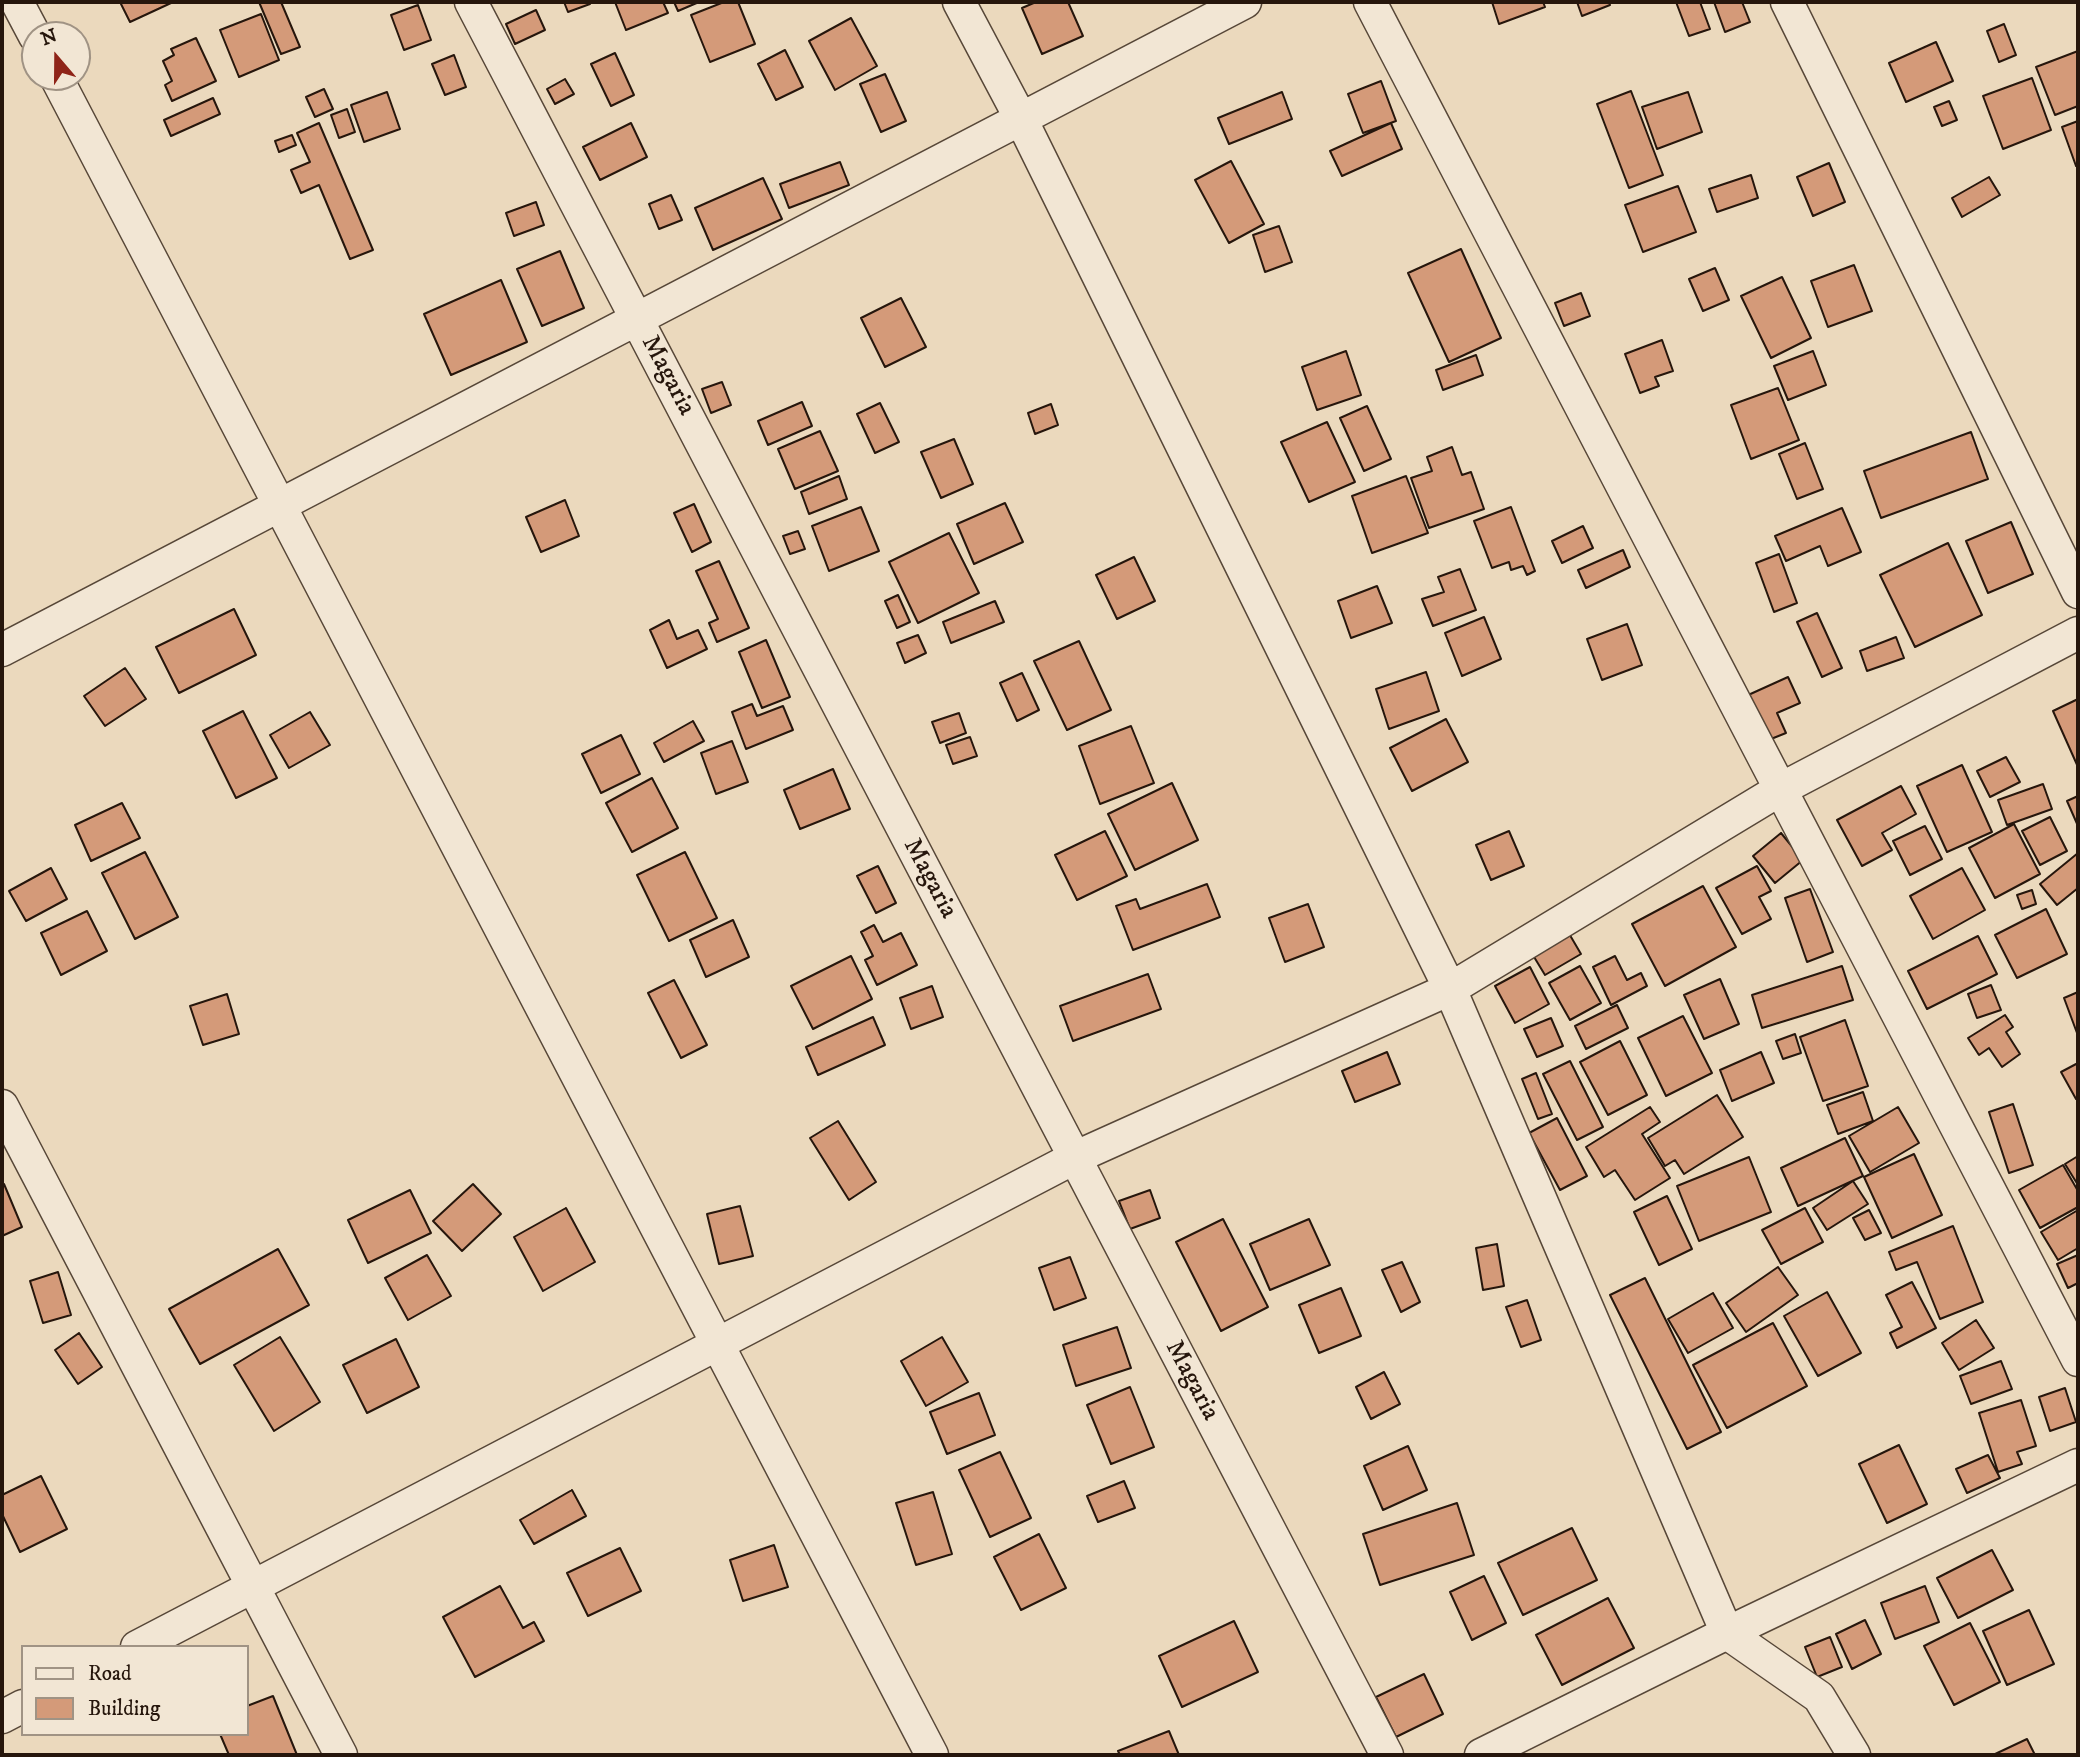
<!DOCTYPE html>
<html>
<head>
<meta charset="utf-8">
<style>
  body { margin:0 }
  #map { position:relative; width:2080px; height:1757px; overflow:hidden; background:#ebd9bd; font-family:"IM FELL DW Pica",serif }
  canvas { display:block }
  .frame { position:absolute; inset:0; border:4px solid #26160c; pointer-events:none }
  .legend { position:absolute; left:21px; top:1645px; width:228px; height:91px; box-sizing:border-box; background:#f2e6d4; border:2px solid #a09384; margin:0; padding:9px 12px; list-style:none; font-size:21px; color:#26160c }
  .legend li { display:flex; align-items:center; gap:14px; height:35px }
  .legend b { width:35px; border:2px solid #a09384 }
  .north { position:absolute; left:21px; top:21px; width:70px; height:70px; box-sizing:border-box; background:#f2e6d4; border:2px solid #a09384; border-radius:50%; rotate:340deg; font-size:19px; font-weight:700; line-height:28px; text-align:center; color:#26160c }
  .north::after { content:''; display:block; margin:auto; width:24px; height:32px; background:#8f2418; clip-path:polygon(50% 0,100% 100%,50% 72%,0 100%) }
</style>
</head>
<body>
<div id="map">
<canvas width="2080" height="1757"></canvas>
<div class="frame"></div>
<ul class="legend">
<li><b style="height:9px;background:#f2e6d4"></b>Road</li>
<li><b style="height:19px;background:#d49a79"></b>Building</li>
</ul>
<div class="north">N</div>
</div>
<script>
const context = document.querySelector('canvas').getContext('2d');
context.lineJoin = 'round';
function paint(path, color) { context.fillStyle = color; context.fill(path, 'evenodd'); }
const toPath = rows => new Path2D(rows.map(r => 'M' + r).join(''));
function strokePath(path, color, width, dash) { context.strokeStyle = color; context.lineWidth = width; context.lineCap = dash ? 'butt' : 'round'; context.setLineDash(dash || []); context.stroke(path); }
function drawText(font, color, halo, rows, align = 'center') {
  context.font = font + ' "IM FELL DW Pica",serif'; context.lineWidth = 5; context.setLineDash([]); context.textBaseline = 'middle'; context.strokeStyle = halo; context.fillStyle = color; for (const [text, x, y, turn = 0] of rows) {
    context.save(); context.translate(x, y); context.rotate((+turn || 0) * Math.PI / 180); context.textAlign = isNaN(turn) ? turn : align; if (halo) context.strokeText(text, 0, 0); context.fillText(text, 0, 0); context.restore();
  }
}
const building = toPath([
  [120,2,170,2,171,3,130,22,120,2],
  [259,2,281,2,300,47,281,54,259,2],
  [564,2,589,2,590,4,568,12,564,2],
  [615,2,663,2,668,13,626,30,615,2],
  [674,2,699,2,678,11,674,2],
  [724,2,738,2,755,44,710,62,691,15,724,2],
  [1036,2,1068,2,1083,36,1042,54,1022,8,1036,2],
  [1492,2,1543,2,1545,7,1499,24,1492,2],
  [1577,2,1609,2,1610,5,1582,16,1577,2],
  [1676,2,1700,2,1710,29,1689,36,1676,2],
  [1714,2,1742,2,1750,22,1725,32,1714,2],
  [418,5,431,40,404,50,391,15,418,5],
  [536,10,545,30,515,44,506,24,536,10],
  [261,14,279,60,239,77,220,30,261,14],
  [851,18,877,66,835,90,809,41,851,18],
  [2004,24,2016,55,1999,62,1987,31,2004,24],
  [196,38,216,81,172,101,165,85,172,81,163,61,174,55,171,49,196,38],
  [1936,42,1953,81,1906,102,1889,63,1936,42],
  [785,50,803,87,776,100,758,64,785,50],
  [2078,51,2078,106,2055,115,2036,67,2078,51],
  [615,53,634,95,611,106,591,64,615,53],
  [454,55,466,87,445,95,432,64,454,55],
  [885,74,906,121,881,132,860,84,885,74],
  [2032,78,2051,130,2003,149,1983,96,2032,78],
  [565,79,574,94,555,104,547,89,565,79],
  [1381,81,1396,121,1363,133,1348,94,1381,81],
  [324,89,333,109,315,117,306,97,324,89],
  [1631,91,1663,175,1629,188,1597,104,1631,91],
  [387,92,400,129,364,142,351,105,387,92],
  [1282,92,1292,119,1229,144,1218,118,1282,92],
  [1688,92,1702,132,1657,149,1642,107,1688,92],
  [213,98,220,114,171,136,164,120,213,98],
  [1949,101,1957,120,1942,126,1934,107,1949,101],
  [347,109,355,132,339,138,331,115,347,109],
  [2078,121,2078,165,2076,166,2062,127,2078,121],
  [319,123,373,250,350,259,319,185,301,193,291,170,310,162,297,133,319,123],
  [631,123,647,157,600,180,583,147,631,123],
  [1391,123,1402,149,1342,176,1330,151,1391,123],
  [292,135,296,145,279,152,275,141,292,135],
  [1231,161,1264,224,1229,243,1195,180,1231,161],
  [840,162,849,185,789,208,780,184,840,162],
  [1829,163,1845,202,1813,216,1797,177,1829,163],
  [1751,175,1758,198,1717,212,1709,189,1751,175],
  [1989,177,2000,195,1962,217,1952,198,1989,177],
  [763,178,782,219,713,250,695,208,763,178],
  [1678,186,1696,232,1643,252,1625,205,1678,186],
  [671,195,682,220,659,229,649,204,671,195],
  [536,202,544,225,514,236,506,213,536,202],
  [1279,226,1292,262,1265,272,1253,235,1279,226],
  [1461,249,1501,338,1449,362,1408,273,1461,249],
  [560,251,584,308,542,326,517,269,560,251],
  [1854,265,1872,311,1828,327,1811,281,1854,265],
  [1715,268,1729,300,1703,311,1689,279,1715,268],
  [1782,277,1811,338,1771,358,1741,296,1782,277],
  [501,280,527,342,451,375,424,314,501,280],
  [1581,293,1590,316,1564,326,1555,303,1581,293],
  [901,298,926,347,885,367,861,318,901,298],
  [1662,340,1673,371,1655,377,1659,386,1640,393,1625,354,1662,340],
  [1346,351,1361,395,1317,410,1302,367,1346,351],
  [1813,351,1826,385,1788,400,1774,366,1813,351],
  [1476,355,1483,375,1443,390,1436,370,1476,355],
  [722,382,731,405,711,413,702,389,722,382],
  [1778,388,1799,440,1751,459,1731,405,1778,388],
  [802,402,812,426,768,445,758,421,802,402],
  [880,403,899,442,875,453,857,414,880,403],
  [1051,404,1058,425,1035,434,1028,413,1051,404],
  [1367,406,1391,459,1364,471,1340,418,1367,406],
  [1327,422,1355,482,1309,502,1281,442,1327,422],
  [820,431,838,471,795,489,778,449,820,431],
  [1971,432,1988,479,1881,518,1864,471,1971,432],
  [954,439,973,484,941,498,921,452,954,439],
  [1805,443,1823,489,1797,499,1779,454,1805,443],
  [1452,447,1462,475,1471,472,1484,509,1429,528,1411,478,1432,471,1427,457,1452,447],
  [839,476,847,499,809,514,801,492,839,476],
  [1406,476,1428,533,1372,553,1352,496,1406,476],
  [565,500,579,536,541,552,526,517,565,500],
  [1005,503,1023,542,974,564,957,524,1005,503],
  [694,504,711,542,692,552,674,513,694,504],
  [861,507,879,551,829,571,812,526,861,507],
  [1511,507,1535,571,1527,575,1523,566,1511,570,1509,562,1492,568,1474,521,1511,507],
  [1842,508,1861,552,1828,566,1820,546,1786,561,1775,536,1842,508],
  [2011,522,2033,574,1988,593,1966,541,2011,522],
  [1583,526,1593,548,1562,563,1552,541,1583,526],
  [798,531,805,549,790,554,783,536,798,531],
  [949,533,979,593,918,623,889,562,949,533],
  [1948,543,1982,615,1915,647,1880,575,1948,543],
  [1623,550,1630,567,1586,588,1578,570,1623,550],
  [1779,554,1797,603,1774,612,1756,563,1779,554],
  [1134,557,1155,601,1117,619,1096,575,1134,557],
  [719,561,749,628,717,642,709,623,718,619,696,571,719,561],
  [1460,569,1476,610,1433,626,1422,599,1444,592,1438,577,1460,569],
  [1377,586,1392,623,1351,638,1338,601,1377,586],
  [898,595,910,622,897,628,885,601,898,595],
  [995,601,1004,622,951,643,943,622,995,601],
  [234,609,256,655,179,693,156,647,234,609],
  [1817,613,1842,668,1822,677,1797,622,1817,613],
  [1484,617,1501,659,1462,676,1445,633,1484,617],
  [669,620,677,639,698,630,707,649,667,668,650,630,669,620],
  [1627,624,1642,665,1602,680,1587,639,1627,624],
  [918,635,926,653,905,663,897,643,918,635],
  [1896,637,1904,658,1867,671,1860,651,1896,637],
  [766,640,790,697,762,708,739,652,766,640],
  [1079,641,1111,710,1067,730,1034,661,1079,641],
  [125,668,146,699,105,726,84,696,125,668],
  [1426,672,1439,711,1389,729,1376,689,1426,672],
  [1022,673,1039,710,1017,721,1000,683,1022,673],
  [1788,677,1800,703,1777,713,1786,733,1766,741,1746,696,1788,677],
  [2078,699,2078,767,2053,711,2078,699],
  [752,704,757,716,783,706,793,730,746,749,732,712,752,704],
  [243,711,277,778,236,798,203,731,243,711],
  [310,712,330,745,289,768,270,735,310,712],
  [959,713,966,733,940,743,932,722,959,713],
  [1446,719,1468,762,1412,791,1390,748,1446,719],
  [693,721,704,741,664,762,654,743,693,721],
  [1131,726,1154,783,1100,804,1079,746,1131,726],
  [621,735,640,774,601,793,582,754,621,735],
  [970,737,977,756,953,764,946,745,970,737],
  [732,741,748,782,716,794,701,753,732,741],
  [2006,757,2020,782,1990,797,1977,771,2006,757],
  [1962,765,1992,832,1947,852,1917,786,1962,765],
  [833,769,850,809,800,829,784,790,833,769],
  [652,778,678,828,632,852,606,803,652,778],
  [1172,783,1198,840,1135,870,1108,814,1172,783],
  [2043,784,2052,809,2007,825,1998,800,2043,784],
  [1901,786,1916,814,1882,833,1892,850,1862,866,1837,820,1901,786],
  [2078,796,2078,826,2067,801,2078,796],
  [122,803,140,838,91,861,75,825,122,803],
  [2050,817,2067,851,2040,865,2022,831,2050,817],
  [2014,824,2040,874,1995,898,1969,848,2014,824],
  [1925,826,1942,859,1910,875,1893,841,1925,826],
  [1105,831,1127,876,1077,900,1055,855,1105,831],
  [1509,831,1524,866,1491,880,1476,845,1509,831],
  [1781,833,1803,860,1775,883,1753,856,1781,833],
  [145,852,178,917,135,939,102,873,145,852],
  [685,852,717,918,669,941,637,875,685,852],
  [2078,853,2078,888,2057,905,2040,884,2078,853],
  [878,866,896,903,876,913,857,876,878,866],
  [1757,866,1771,891,1759,897,1771,919,1742,934,1716,888,1757,866],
  [51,868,67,899,26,921,9,891,51,868],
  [1962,868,1985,910,1933,939,1910,896,1962,868],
  [1207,884,1220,917,1133,950,1116,906,1136,899,1140,909,1207,884],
  [1703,886,1736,947,1665,986,1632,924,1703,886],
  [1810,889,1833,952,1807,962,1785,898,1810,889],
  [2032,890,2036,904,2022,909,2017,895,2032,890],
  [1308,904,1324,947,1285,962,1269,918,1308,904],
  [2046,909,2067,954,2017,978,1995,935,2046,909],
  [87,911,107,951,61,975,41,933,87,911],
  [733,920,749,957,706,977,690,940,733,920],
  [874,925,883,942,901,933,917,965,877,985,865,960,873,956,861,932,874,925],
  [1564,925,1581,954,1545,975,1528,947,1564,925],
  [1978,936,1997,974,1927,1009,1908,971,1978,936],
  [851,956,872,999,813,1029,791,986,851,956],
  [1615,956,1627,980,1641,973,1647,986,1611,1005,1593,967,1615,956],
  [1580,966,1601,1003,1570,1020,1549,983,1580,966],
  [1842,966,1853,1000,1762,1028,1752,995,1842,966],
  [1530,967,1549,1004,1515,1023,1495,986,1530,967],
  [1148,974,1161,1009,1073,1041,1060,1006,1148,974],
  [1720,979,1739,1024,1704,1039,1684,995,1720,979],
  [674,980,707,1045,681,1058,648,993,674,980],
  [1991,985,2001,1010,1977,1018,1968,994,1991,985],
  [932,986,943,1017,911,1029,900,998,932,986],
  [2078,992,2078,1032,2077,1033,2064,998,2078,992],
  [227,994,239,1034,203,1045,190,1006,227,994],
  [1617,1005,1628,1028,1586,1049,1575,1026,1617,1005],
  [2005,1015,2013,1027,2006,1032,2020,1054,2002,1067,1989,1048,1979,1055,1968,1038,2005,1015],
  [1683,1016,1712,1073,1666,1096,1638,1038,1683,1016],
  [873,1017,885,1045,818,1075,806,1047,873,1017],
  [1551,1018,1563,1046,1537,1057,1524,1029,1551,1018],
  [1845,1020,1868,1086,1823,1101,1800,1037,1845,1020],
  [1795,1034,1801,1053,1783,1059,1776,1041,1795,1034],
  [1620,1041,1647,1095,1608,1115,1580,1062,1620,1041],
  [1387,1052,1400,1084,1355,1102,1342,1071,1387,1052],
  [1761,1052,1774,1083,1732,1101,1720,1070,1761,1052],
  [1570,1061,1603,1127,1577,1140,1543,1074,1570,1061],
  [2078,1063,2078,1098,2076,1099,2061,1072,2078,1063],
  [1536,1073,1552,1114,1538,1119,1522,1079,1536,1073],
  [1863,1092,1873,1121,1838,1134,1827,1105,1863,1092],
  [1717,1095,1743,1137,1684,1174,1675,1160,1665,1166,1648,1138,1717,1095],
  [2013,1104,2033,1165,2009,1173,1989,1112,2013,1104],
  [1650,1107,1660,1122,1642,1134,1670,1178,1635,1200,1615,1170,1604,1177,1586,1147,1650,1107],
  [1898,1107,1919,1143,1870,1172,1849,1136,1898,1107],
  [1557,1118,1587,1176,1560,1190,1529,1133,1557,1118],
  [838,1121,876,1182,849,1200,810,1138,838,1121],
  [1845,1138,1863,1176,1798,1206,1781,1168,1845,1138],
  [1914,1154,1942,1215,1892,1238,1864,1177,1914,1154],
  [2078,1156,2078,1185,2065,1164,2078,1156],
  [1749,1157,1771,1212,1699,1241,1677,1186,1749,1157],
  [2063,1165,2078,1191,2078,1207,2040,1228,2019,1190,2063,1165],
  [1853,1181,1868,1204,1827,1230,1813,1208,1853,1181],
  [4,1184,22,1227,2,1236,2,1185,4,1184],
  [473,1184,501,1214,462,1251,433,1221,473,1184],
  [410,1190,431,1233,368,1263,348,1220,410,1190],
  [1150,1190,1160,1218,1130,1229,1119,1201,1150,1190],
  [1667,1196,1692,1249,1659,1265,1634,1212,1667,1196],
  [740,1206,753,1256,719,1264,707,1214,740,1206],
  [566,1208,595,1262,543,1291,514,1237,566,1208],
  [1805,1208,1823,1242,1781,1264,1762,1230,1805,1208],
  [1869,1210,1881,1233,1865,1240,1853,1218,1869,1210],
  [2078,1210,2078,1248,2058,1260,2041,1232,2078,1210],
  [1223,1219,1268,1307,1221,1331,1176,1242,1223,1219],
  [1309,1219,1330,1265,1270,1290,1250,1244,1309,1219],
  [1953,1226,1983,1302,1940,1319,1917,1262,1896,1270,1889,1252,1953,1226],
  [1497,1244,1504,1286,1483,1290,1476,1248,1497,1244],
  [278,1249,309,1305,200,1364,169,1309,278,1249],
  [427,1255,451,1296,408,1320,385,1278,427,1255],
  [2078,1255,2078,1283,2068,1288,2057,1264,2078,1255],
  [1070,1257,1086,1298,1054,1310,1039,1268,1070,1257],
  [1402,1262,1420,1302,1401,1312,1382,1270,1402,1262],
  [1778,1267,1798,1295,1746,1332,1726,1303,1778,1267],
  [58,1272,71,1315,43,1323,30,1281,58,1272],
  [1645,1278,1721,1432,1687,1449,1610,1295,1645,1278],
  [1912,1282,1936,1328,1897,1348,1890,1333,1902,1327,1886,1295,1912,1282],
  [1341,1288,1361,1336,1319,1353,1299,1305,1341,1288],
  [1827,1292,1861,1353,1818,1376,1784,1316,1827,1292],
  [1713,1293,1733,1328,1688,1353,1668,1319,1713,1293],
  [1527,1300,1541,1340,1521,1347,1506,1307,1527,1300],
  [1976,1320,1994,1348,1959,1370,1942,1343,1976,1320],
  [1773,1323,1807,1386,1727,1428,1693,1365,1773,1323],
  [1117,1327,1131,1368,1076,1386,1063,1345,1117,1327],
  [79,1333,102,1367,78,1384,55,1350,79,1333],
  [280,1337,320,1402,274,1431,234,1365,280,1337],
  [942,1337,968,1382,926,1406,901,1361,942,1337],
  [396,1339,419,1387,367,1413,343,1365,396,1339],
  [2001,1361,2012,1389,1971,1404,1960,1376,2001,1361],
  [1384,1372,1400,1404,1371,1419,1356,1387,1384,1372],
  [1130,1387,1154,1447,1111,1464,1087,1405,1130,1387],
  [2065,1388,2076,1422,2050,1431,2039,1397,2065,1388],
  [979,1393,995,1435,947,1454,930,1412,979,1393],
  [2021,1400,2036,1446,2017,1452,2022,1464,1998,1472,1979,1413,2021,1400],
  [1899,1445,1927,1504,1887,1523,1859,1464,1899,1445],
  [1408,1446,1427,1490,1383,1510,1364,1466,1408,1446],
  [1000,1452,1031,1518,990,1537,959,1470,1000,1452],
  [1988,1455,2000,1478,1967,1493,1956,1469,1988,1455],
  [41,1476,67,1529,20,1552,2,1514,2,1495,41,1476],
  [1124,1481,1135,1508,1098,1522,1087,1496,1124,1481],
  [572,1490,586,1516,534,1544,520,1520,572,1490],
  [933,1492,952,1554,916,1565,896,1503,933,1492],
  [1457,1503,1474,1555,1380,1585,1363,1534,1457,1503],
  [1572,1528,1597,1580,1523,1615,1498,1563,1572,1528],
  [1039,1534,1066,1588,1021,1610,994,1557,1039,1534],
  [774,1545,788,1587,743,1601,730,1560,774,1545],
  [620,1548,641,1591,588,1616,567,1573,620,1548],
  [1992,1550,2013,1590,1958,1618,1937,1578,1992,1550],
  [1484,1576,1506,1623,1472,1640,1450,1592,1484,1576],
  [500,1586,523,1628,534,1622,544,1641,475,1677,443,1617,500,1586],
  [1925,1586,1939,1622,1895,1639,1881,1603,1925,1586],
  [1608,1598,1634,1648,1562,1685,1536,1635,1608,1598],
  [2029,1610,2054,1664,2007,1685,1983,1631,2029,1610],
  [1865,1620,1881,1654,1852,1669,1836,1634,1865,1620],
  [1234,1621,1258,1672,1182,1707,1159,1656,1234,1621],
  [1970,1623,2000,1682,1954,1705,1924,1646,1970,1623],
  [1830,1637,1842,1667,1817,1677,1805,1647,1830,1637],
  [1424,1674,1443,1714,1396,1737,1376,1697,1424,1674],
  [273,1696,297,1755,229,1755,220,1734,247,1734,247,1706,273,1696],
  [1169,1731,1179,1755,1120,1755,1118,1751,1169,1731],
  [2027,1739,2035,1755,1993,1755,2027,1739]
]);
paint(building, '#d49a79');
strokePath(building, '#26160c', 2);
const minor = toPath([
  [17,2,35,36],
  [471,2,1387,1755],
  [959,2,1021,119,1450,989,1727,1633,1819,1697,1854,1755],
  [1370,2,2078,1360],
  [1787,2,2078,592],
  [56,77,932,1755],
  [2,650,1245,2],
  [2,1106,341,1755],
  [137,1647,1074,1158,1450,989,1781,789,2078,633],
  [2,1717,23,1706],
  [1481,1755,1727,1633,2078,1465]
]);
strokePath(minor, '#574738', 35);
strokePath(minor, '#f2e6d4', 32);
drawText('26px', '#26160c', '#f2e6d4', [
  ["Magaria",667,376,62],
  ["Magaria",929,879,62],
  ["Magaria",1191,1381,62]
]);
</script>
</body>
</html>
